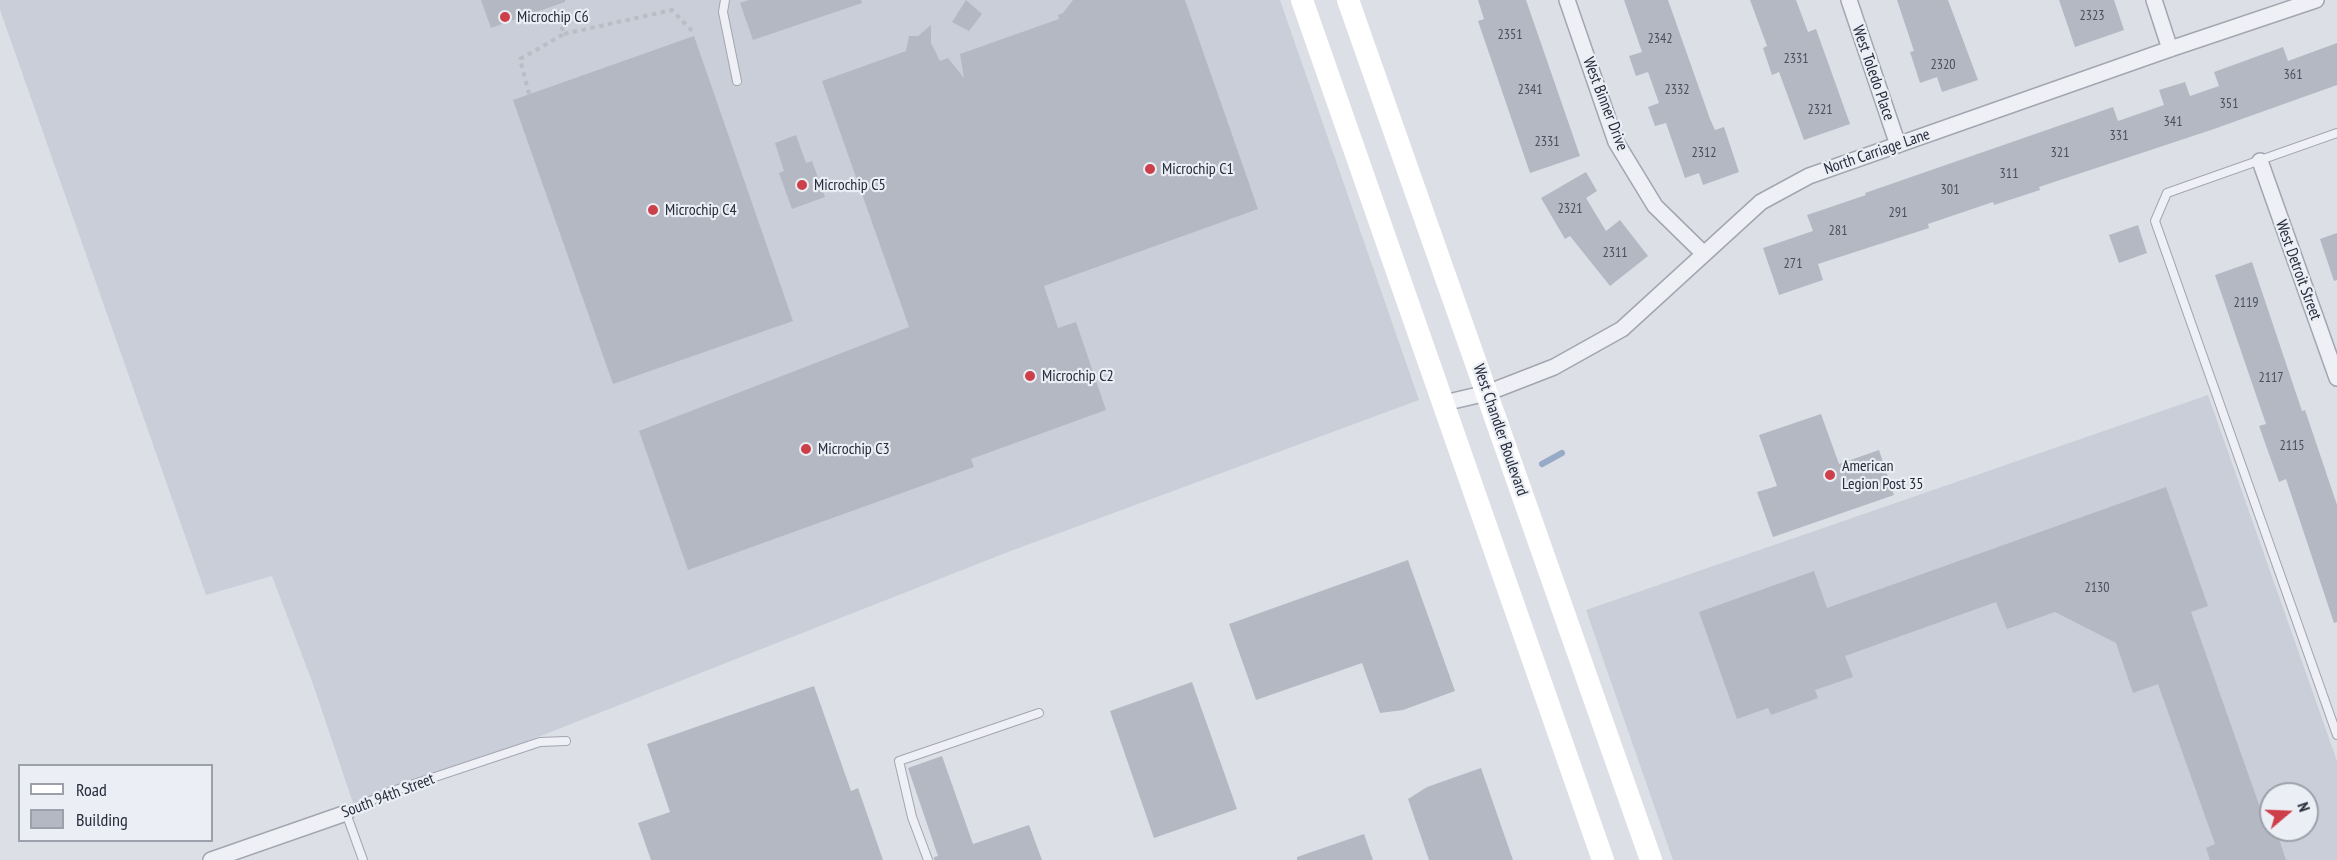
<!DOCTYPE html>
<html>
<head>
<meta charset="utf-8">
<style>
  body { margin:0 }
  #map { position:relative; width:2337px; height:860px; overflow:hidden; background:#dcdfe6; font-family:"PT Sans Narrow",sans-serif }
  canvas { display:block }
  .legend { position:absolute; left:18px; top:764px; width:195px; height:78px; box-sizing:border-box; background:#ebeef4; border:2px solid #9ca0aa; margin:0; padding:8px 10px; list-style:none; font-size:18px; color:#262c3c }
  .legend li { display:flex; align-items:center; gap:12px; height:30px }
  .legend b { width:30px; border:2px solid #9ca0aa }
  .north { position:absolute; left:2259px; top:782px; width:60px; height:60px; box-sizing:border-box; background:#ebeef4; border:2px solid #9ca0aa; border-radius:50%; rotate:71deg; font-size:16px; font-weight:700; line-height:24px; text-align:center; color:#262c3c }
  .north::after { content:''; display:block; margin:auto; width:21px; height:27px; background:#cd404a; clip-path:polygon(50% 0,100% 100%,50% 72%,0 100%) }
</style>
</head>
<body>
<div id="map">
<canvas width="2337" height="860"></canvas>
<ul class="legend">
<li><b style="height:8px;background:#fff"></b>Road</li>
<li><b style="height:16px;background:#b4b8c3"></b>Building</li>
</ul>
<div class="north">N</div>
</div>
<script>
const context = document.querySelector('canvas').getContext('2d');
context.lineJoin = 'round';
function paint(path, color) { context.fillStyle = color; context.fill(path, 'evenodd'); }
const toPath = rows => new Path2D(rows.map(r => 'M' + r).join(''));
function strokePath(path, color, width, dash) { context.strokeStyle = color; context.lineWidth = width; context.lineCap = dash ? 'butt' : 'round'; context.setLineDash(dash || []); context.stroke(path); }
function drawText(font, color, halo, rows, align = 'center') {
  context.font = font + ' "PT Sans Narrow",sans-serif'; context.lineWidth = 4.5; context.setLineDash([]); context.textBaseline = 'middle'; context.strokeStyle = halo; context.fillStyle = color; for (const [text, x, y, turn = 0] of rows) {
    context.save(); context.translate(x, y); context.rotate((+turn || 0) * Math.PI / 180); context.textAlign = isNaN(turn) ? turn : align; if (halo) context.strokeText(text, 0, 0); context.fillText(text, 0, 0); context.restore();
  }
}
paint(toPath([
  [0,0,1280,0,1419,400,1008,552,355,809,313,684,272,576,206,595,0,10],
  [2208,395,2337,761,2337,860,1673,860,1586,610],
  [2271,794,2307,794,2307,830,2271,830]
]), '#caced8');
strokePath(toPath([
  [1542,464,1562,453]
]), '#97aac7', 6);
paint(toPath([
  [481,0,565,0,565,2,491,28],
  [749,0,861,0,862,3,753,40,740,3],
  [966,0,982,14,969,31,952,22],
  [1073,0,1185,0,1258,209,1044,286,1058,328,1076,322,1106,410,971,459,974,467,688,570,639,431,909,327,822,81,906,51,909,36,918,36,931,25,931,43,940,61,948,58,964,78,960,54,1059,19,1058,15,1063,13],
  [1478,0,1526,0,1580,156,1530,173,1478,21,1484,19],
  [1624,0,1668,0,1710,119,1715,130,1724,127,1739,172,1703,185,1699,173,1685,178,1666,123,1655,126,1648,107,1659,103,1648,72,1636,76,1629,56,1642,52],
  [1750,0,1796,0,1808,32,1816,29,1850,124,1804,140,1779,72,1772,75,1763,48,1767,46],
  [1897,0,1948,0,1978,80,1942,92,1937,77,1920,83,1910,52,1914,51],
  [2059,0,2114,0,2124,30,2075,47],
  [694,36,793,321,613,384,513,100],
  [2337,43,2337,85,2211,130,2039,187,2040,190,1994,205,1993,202,1928,224,1929,228,1818,264,1823,280,1779,295,1763,248,1813,231,1807,215,1866,195,1865,193,2113,107,2118,121,2164,105,2159,90,2185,82,2190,96,2219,86,2214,72,2283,47,2288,61],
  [796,135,806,163,812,161,825,197,792,209,779,173,784,171,775,143],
  [1586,172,1597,191,1586,198,1606,231,1620,220,1648,256,1610,286,1570,236,1565,239,1541,198],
  [2138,225,2147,253,2119,263,2109,235],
  [2337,233,2337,280,2334,281,2320,239],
  [2252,262,2302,411,2305,410,2337,505,2337,622,2334,623,2286,479,2279,482,2259,426,2266,424,2215,275],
  [1821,414,1839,464,1879,450,1894,495,1773,537,1757,492,1777,486,1759,435],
  [2166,487,2208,606,2191,612,2268,830,2276,830,2286,860,2210,860,2206,848,2215,844,2158,684,2133,693,2116,643,2055,612,2007,629,1996,602,1845,656,1853,677,1815,690,1818,698,1771,715,1768,708,1737,719,1699,612,1814,571,1827,608],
  [1408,560,1455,691,1403,710,1380,713,1362,663,1256,700,1229,624],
  [1192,682,1237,809,1154,838,1110,711],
  [814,686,851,791,858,788,883,860,651,860,638,823,670,812,647,744],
  [942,756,973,844,1029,825,1042,860,934,860,934,857,938,856,908,768],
  [1481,768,1513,860,1429,860,1408,799,1427,787],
  [1364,834,1373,860,1297,860,1297,857]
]), '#b4b8c3');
const service = toPath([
  [725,0,723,12,737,81],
  [2337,133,2167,193,2155,221,2337,735],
  [363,860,346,813,387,793,540,742,566,741],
  [928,860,912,817,899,761,1039,713]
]);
const minor = toPath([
  [1567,0,1616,142,1655,206,1704,254],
  [1849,0,1898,145],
  [2154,0,2170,49],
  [2260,161,2337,378],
  [1444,403,1487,393,1554,367,1622,329,1761,202,1809,176,2170,49,2316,0],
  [211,860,346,813]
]);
strokePath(service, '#a2a6b0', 10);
strokePath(minor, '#a2a6b0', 18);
strokePath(toPath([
  [564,34,672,10,695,34],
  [529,94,520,59,564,34,555,6]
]), '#bbbdc5', 4, [4.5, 4.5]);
strokePath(service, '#eff0f5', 8);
strokePath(minor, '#eff0f5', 15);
strokePath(toPath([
  [1302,0,1603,860],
  [1348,0,1651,860]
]), '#fff', 22);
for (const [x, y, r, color] of [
  [505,17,6,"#cd404a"],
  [1150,169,6,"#cd404a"],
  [802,185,6,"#cd404a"],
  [653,210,6,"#cd404a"],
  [1030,376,6,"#cd404a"],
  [806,449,6,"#cd404a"],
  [1830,475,6,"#cd404a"]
]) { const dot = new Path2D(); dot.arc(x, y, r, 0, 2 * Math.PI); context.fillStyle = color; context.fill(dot); strokePath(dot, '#ebeef4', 2); }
drawText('14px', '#4a4f5e', null, [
  ["2323",2092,16],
  ["2351",1510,35],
  ["2342",1660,39],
  ["2331",1796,59],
  ["2320",1943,65],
  ["361",2293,75],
  ["2341",1530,90],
  ["2332",1677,90],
  ["351",2229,104],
  ["2321",1820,110],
  ["341",2173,122],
  ["331",2119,136],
  ["2331",1547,142],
  ["2312",1704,153],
  ["321",2060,153],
  ["311",2009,174],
  ["301",1950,190],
  ["2321",1570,209],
  ["291",1898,213],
  ["281",1838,231],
  ["2311",1615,253],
  ["271",1793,264],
  ["2119",2246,303],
  ["2117",2271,378],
  ["2115",2292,446],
  ["2130",2097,588]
]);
drawText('16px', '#262c3c', '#ebeef4', [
  ["Microchip C6",517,17],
  ["Microchip C1",1162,169],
  ["Microchip C5",814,185],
  ["Microchip C4",665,210],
  ["Microchip C2",1042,376],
  ["Microchip C3",818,449],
  ["American",1842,466],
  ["Legion Post 35",1842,484]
], 'left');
drawText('16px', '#262c3c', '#ebeef4', [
  ["West Toledo Place",1873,73,71],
  ["West Binner Drive",1605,104,69],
  ["North Carriage Lane",1877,152,-19],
  ["West Detroit Street",2298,270,70],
  ["West Chandler Boulevard",1500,430,71],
  ["South 94th Street",388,796,-21]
]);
</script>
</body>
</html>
